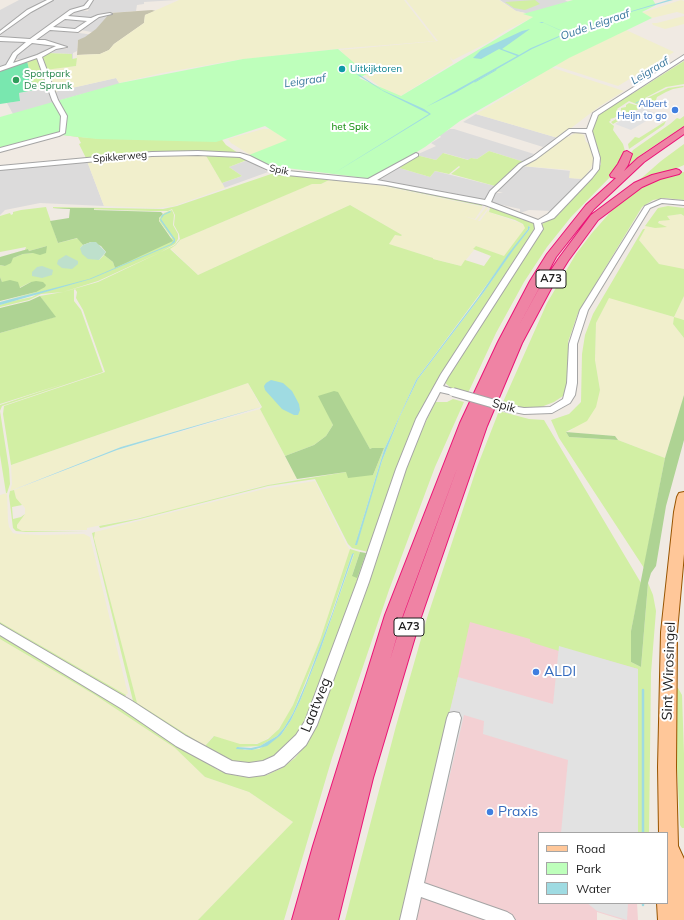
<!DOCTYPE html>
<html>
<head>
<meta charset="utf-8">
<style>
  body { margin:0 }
  #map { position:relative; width:684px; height:920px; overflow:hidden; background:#f0eae3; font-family:Mulish,sans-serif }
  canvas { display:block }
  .legend { position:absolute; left:538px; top:832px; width:130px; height:72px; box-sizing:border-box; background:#fff; border:1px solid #a5a5a5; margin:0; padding:5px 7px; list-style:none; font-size:12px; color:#1e1e1e }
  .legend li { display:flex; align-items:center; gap:8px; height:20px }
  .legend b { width:20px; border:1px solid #a5a5a5 }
</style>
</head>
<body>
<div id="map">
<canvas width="684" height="920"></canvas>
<ul class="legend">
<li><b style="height:5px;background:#ffc799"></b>Road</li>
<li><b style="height:11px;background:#beffbb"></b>Park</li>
<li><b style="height:11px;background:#9fdbe2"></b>Water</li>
</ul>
</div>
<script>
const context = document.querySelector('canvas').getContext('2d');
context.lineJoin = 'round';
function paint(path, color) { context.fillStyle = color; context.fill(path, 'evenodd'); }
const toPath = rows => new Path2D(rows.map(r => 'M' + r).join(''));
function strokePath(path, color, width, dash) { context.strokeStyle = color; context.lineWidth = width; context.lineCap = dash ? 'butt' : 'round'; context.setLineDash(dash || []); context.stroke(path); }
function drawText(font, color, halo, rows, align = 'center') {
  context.font = font + ' Mulish,sans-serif'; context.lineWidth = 4; context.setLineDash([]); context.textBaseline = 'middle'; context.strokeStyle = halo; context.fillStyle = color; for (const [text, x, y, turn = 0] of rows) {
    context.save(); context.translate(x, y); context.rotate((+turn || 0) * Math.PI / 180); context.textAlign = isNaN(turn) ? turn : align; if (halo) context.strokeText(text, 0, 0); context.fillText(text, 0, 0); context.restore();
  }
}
paint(toPath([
  [19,0,49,0,0,31,0,10],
  [54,0,88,0,86,6,70,11,30,39,0,37,0,35,33,10],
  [92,0,176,0,144,2,144,4,137,5,136,11,98,14,91,18,69,16,80,10,88,11],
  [500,0,565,0,568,2,530,14,516,11],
  [122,14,102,34,81,30,101,16],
  [65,18,88,20,75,29,51,28],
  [48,30,79,33,95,35,78,40,77,51,73,53,73,59,72,59,72,54,47,53,54,52,52,51,55,48,67,49,66,46,48,41,49,40,47,41,35,40],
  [5,40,26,42,11,57,4,67,0,68,0,42],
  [29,43,52,44,52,49,25,60,13,59],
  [116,78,120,84,57,101,54,92],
  [48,88,55,106,13,114,7,103,20,101,19,93],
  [476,114,558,138,543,147,463,122],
  [450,129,454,129,534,154,524,162,489,151,477,159,471,158,469,160,444,153,436,160,416,155,436,146,431,143,441,137,439,135],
  [248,160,268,172,224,188,222,183,242,176,229,167],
  [87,161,104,206,40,203,5,210,0,215,0,169,39,166,41,167],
  [522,166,571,171,570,178,583,179,552,211,529,210,520,213,520,209,489,202,490,200,493,200,495,193,503,193,496,191],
  [396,167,430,177,435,171,495,186,484,201,376,180]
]), '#dcdbdb');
paint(toPath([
  [477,585,638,668,638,833,539,833,539,903,637,903,638,920,623,920,597,912,597,920,390,920]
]), '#f3d0d3');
paint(toPath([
  [152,10,156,11,145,15,144,23,114,44,109,50,100,54,77,55,78,40,85,37,96,29,110,13]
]), '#c5c2ad');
paint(toPath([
  [179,0,404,0,436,41,336,49,236,60,162,73,119,83,116,78,54,92,45,70,76,66,77,55,100,54,109,50,114,44,144,23,145,15],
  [406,0,499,0,516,11,536,16,505,31,487,43,453,60,450,57,453,63,399,97,383,89,358,70,340,50,438,41],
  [681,0,684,1,684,14,677,12,652,18,641,13],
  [684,16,684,24,665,29,653,25,652,23,657,23],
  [626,30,674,52,618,86,553,65],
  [550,67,624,91,600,106,558,138,476,114,515,91],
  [263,129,270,129,290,141,296,160,279,169,276,168,247,153,231,143,228,139],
  [577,132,584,135,586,142,590,144,594,159,591,168,583,179,569,178,570,170,522,166,565,136,568,137],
  [205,154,225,188,174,206,157,208,104,206,87,161,160,155],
  [329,180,378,185,483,207,475,219,464,216,476,220,486,207,488,208,478,221,480,221,488,210,489,212,520,223,525,226,525,228,504,257,476,246,473,250,474,250,461,266,433,259,433,258,388,244,395,235,401,236,402,235,350,205,198,275,170,248,177,245,180,240,311,184,321,184],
  [681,214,684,216,684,269,681,270,659,264,639,240,645,226,655,228,662,226,658,223,660,221,670,219,666,216],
  [684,296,684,320,674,318,673,324,684,338,684,395,665,458,618,440,615,436,566,432,572,430,600,390,595,360,596,323,609,297,674,317],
  [248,383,261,407,121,447,10,491,12,484,11,465],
  [260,409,297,479,257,487,161,513,87,528,87,530,22,531,17,528,17,525,25,514,25,508,16,498,14,490,117,450],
  [315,481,346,544,350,550,320,640,293,705,283,723,275,733,262,742,248,745,237,744,213,736,205,746,137,704,94,538,95,532,264,489],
  [7,493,8,521,9,527,13,533,18,534,41,535,84,534,90,537,126,686,128,693,126,695,0,622,0,495],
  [0,639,95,695,175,748,205,777,249,792,293,822,198,920,0,920]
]), '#f1efcc');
paint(toPath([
  [535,0,540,4,525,10,514,8,505,2],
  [47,53,72,54,72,59,77,58,76,66,45,70,41,57],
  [38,57,48,88,34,90,27,61],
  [684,61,684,84,666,87,645,98,647,98,668,88,683,86,684,87,673,89,666,92,657,97,655,103,646,108,629,101,617,109,620,114,614,118,610,119,611,120,609,122,614,126,613,130,623,144,625,151,624,157,615,172,571,217,547,247,524,282,496,333,468,393,451,388,444,382,543,229,542,224,557,216,596,173,601,164,599,152,592,130,598,114,629,92,632,94],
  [629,103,642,107,613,124,611,122,621,116,621,108,626,107,626,105],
  [684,116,684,126,645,152,623,169,633,150,670,124,677,118,680,119],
  [666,121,664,125,629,149,628,144,635,137,639,138],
  [62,133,81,136,80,137,105,139,220,137,226,145,238,153,204,152,86,158,79,144,81,143,78,137,63,135],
  [684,144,684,165,629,189,661,161],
  [489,151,524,162,491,191,495,186,451,174,460,167,459,166,449,174,435,171,430,177,396,167,416,155,436,160,443,153,468,160,471,158,477,159],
  [205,154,239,156,247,160,229,167,242,176,222,183],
  [277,172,326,178,326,180,328,180,330,178,384,184,482,204,482,206,376,184,329,180,321,184,312,184,180,240,176,245,170,249,198,275,350,205,402,235,401,236,395,235,389,244,433,258,433,259,461,266,465,260,484,266,491,256,473,249,476,246,504,256,525,228,523,224,515,220,489,212,490,208,494,208,531,221,535,225,536,228,436,383,420,415,368,552,352,548,348,544,315,479,268,486,140,519,100,528,99,526,136,519,268,485,346,472,373,475,384,448,373,448,370,449,361,434,327,412,333,425,326,436,314,445,285,456,260,409,262,407,248,383,11,465,3,414,4,406,105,372,83,310,76,298,77,292,75,289,74,290,74,301,81,310,103,372,2,406,0,411,9,469,10,484,7,493,6,493,0,455,0,405,66,383,0,404,0,333,55,317,40,296,63,292,98,282,161,252,175,245,180,239,179,234,174,225,175,215,172,209,168,211,151,211,53,208,53,207,163,209,177,206],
  [528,226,530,227,529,230,514,248,484,292,418,379,400,416,382,461,355,545,384,450,416,380,528,229],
  [684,172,684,200,665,198,653,200,642,207,578,313,568,342,568,380,563,396,554,402,541,407,521,407,503,402,547,303,576,254,592,233,622,199,643,184,677,173],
  [668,206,684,208,684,216,681,214,667,216,670,220,659,221,658,223,667,227,655,228,645,226,658,208],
  [46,207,58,243,78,238,83,245,80,248,99,260,104,255,113,262,115,268,172,238,160,222,159,219,164,213,172,210,174,215,173,225,178,234,178,239,175,244,161,252,98,281,63,292,41,294,29,300,0,307,0,305,8,302,32,297,41,292,77,283,0,302,36,292,31,282,19,288,18,286,2,282,0,277,0,265,5,266,13,258,23,254,33,253,47,246,29,251,28,249,26,250,0,257,25,250,26,247,0,252,0,216,10,213,11,215,13,214,13,212,21,210],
  [643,229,645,229,639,240,659,264,684,269,684,296,674,317,684,320,684,338,673,324,674,317,609,298,596,323,595,360,600,390,596,407,587,421,566,432,569,437,618,440,665,458,644,568,559,438,551,420,569,414,581,402,582,354,585,335,593,314],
  [453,399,464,402,435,467,389,590,332,758,284,920,198,920,293,822,249,792,205,777,175,748,95,695,0,639,0,634,121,706,218,770,238,776,253,777,267,775,282,768,295,758,309,741,334,679,412,452,435,402,447,402],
  [499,411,529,419,544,420,641,583,631,631,631,662,641,667,648,583,653,595,656,611,651,673,649,833,638,833,638,669,559,647,559,651,530,642,530,639,470,622,453,699,413,863,401,920,345,920,396,726,427,618,477,467],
  [14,490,16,498,22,505,12,507,13,519,21,517,25,514,17,525,17,528,22,531,87,531,26,532,16,531,13,528,9,496,10,491],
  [95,532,94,538,137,703,205,746,214,736,240,744,257,744,268,739,279,729,293,705,320,640,350,549,360,552,352,576,366,553,367,554,304,725,286,749,268,760,253,764,232,761,213,754,134,705,92,533],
  [352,554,354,554,321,648,300,701,291,720,281,735,259,749,245,750,237,747,260,746,277,736,284,728,293,713,322,641],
  [0,622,126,695,124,698,0,625],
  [675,688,678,688,682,695,684,754,684,828,682,828,680,825,673,690]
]), '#d2efa4');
paint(toPath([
  [52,208,94,208,94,210,161,212,163,214,159,218,159,221,173,241,115,268,113,262,104,255,106,252,101,246,91,242,83,245,77,238,58,243,50,221,69,218,70,209],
  [47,246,46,253,40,255,33,253,23,254,13,258,11,263,5,266,0,265,0,257,28,249,29,251],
  [0,277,2,282,10,280,18,282,20,288,31,282,36,281,43,282,46,285,45,287,36,292,0,301],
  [40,296,56,317,0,333,0,308,29,301],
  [334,391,338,392,370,449,372,448,384,448,373,475,348,478,346,472,297,479,285,456,314,445,326,436,333,425,318,396],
  [684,395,684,440,666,506,656,566,651,573,648,583,641,667,631,662,631,631,665,458],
  [566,432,615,436,618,440,569,437],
  [360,552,366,553,357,578,352,576]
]), '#aed393');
paint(toPath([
  [91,242,96,242,106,252,99,260,88,259,82,254,80,248,83,245],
  [66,255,78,261,78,264,72,269,62,268,57,264,58,260],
  [42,266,53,270,52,275,42,278,32,276,32,272,37,267]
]), '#bee0cc');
paint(toPath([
  [573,0,653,0,656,5,642,12,652,18,569,58,460,121,425,147,372,179,279,167,275,169,269,167,249,155,287,140,265,126,216,142,97,139,62,135,0,148,0,117,120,83,243,59,338,49,367,74,359,78,401,96,533,17,523,14]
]), '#beffbb');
paint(toPath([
  [27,61,34,90,19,93,20,101,0,104,0,69]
]), '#79e7af');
paint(toPath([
  [642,108,658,114,631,130,615,124],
  [559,646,638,669,638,833,561,833,568,760,483,734,484,721,464,715,428,868,413,863,458,677,553,704],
  [587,903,628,903,627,920,597,911]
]), '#e2e2e2');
paint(toPath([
  [668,0,673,0,613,17,568,33,532,49,455,93,426,107,517,56,499,49,481,59,473,58,481,50,522,31,530,29,502,49,519,55,531,48,566,33,544,23,539,23,542,22,567,33,612,17],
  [356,74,336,76,201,95,336,76,356,74,360,75,382,90,424,109,431,114,331,175,429,114,383,91],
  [170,211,171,212,164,215,161,219,175,239,175,242,171,245,91,279,0,305,0,302,89,279,171,244,174,240,160,220,162,215],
  [528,226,530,227,529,230,514,249,484,292,418,379,400,416,382,461,357,545,355,545,384,450,416,380,477,299,508,254,528,229],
  [271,380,283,383,292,391,299,404,300,410,298,415,294,415,282,409,265,390,264,386,266,383],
  [261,407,117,450,13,490,121,447],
  [354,553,321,648,300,701,291,720,281,735,267,746,252,750,236,749,237,747,251,748,260,746,277,736,284,728,293,713,306,683,333,611,352,554]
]), '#9fdbe2');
strokePath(toPath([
  [475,82,496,70],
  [636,103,644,99]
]), '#9fdbe2', 1);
strokePath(toPath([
  [643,690,643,833],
  [643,903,643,905]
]), '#9fdbe2', 2.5);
const minor = toPath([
  [47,0,53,0,31,12,0,34,0,31,27,10,47,0],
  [89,0,93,0,88,8,74,12,68,16,91,18,98,15,110,13,112,14,99,17,78,32,50,30,36,40,45,40,67,47,56,49,42,57,58,100,67,116,65,133,59,136,0,152,0,148,60,132,61,116,52,100,37,58,0,71,0,67,6,65,13,53,26,42,0,41,0,37,30,39,70,10,84,6,89,0],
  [65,19,87,21,75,29,53,27,65,19],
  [32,43,56,46,37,55,13,63,17,55,32,43],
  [684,55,684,59,598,115,592,131,600,158,599,169,592,178,554,218,541,223,543,229,448,377,443,386,456,390,458,392,453,395,440,392,426,419,406,469,369,582,317,725,306,745,284,766,264,775,249,777,226,773,176,746,122,709,0,635,0,624,132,701,186,736,232,761,249,763,263,761,274,756,296,735,305,721,357,582,396,469,416,419,441,374,535,229,534,223,526,220,485,205,386,185,277,174,240,157,198,155,152,156,0,170,0,166,152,152,198,151,240,153,250,156,278,170,368,179,416,153,418,154,418,156,377,180,485,200,490,191,519,164,532,157,569,129,587,129,593,113,684,55],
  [572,132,586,133,594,158,593,169,548,214,538,220,491,202,495,193,523,166,536,159,572,132],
  [661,199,684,201,684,205,662,203,650,208,588,310,577,344,577,383,575,395,570,403,552,413,524,414,509,411,507,409,512,406,524,408,550,407,563,399,567,383,569,344,580,310,645,206,661,199],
  [454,712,459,713,461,718,424,883,507,912,512,915,515,920,486,920,421,897,416,920,400,920,447,718,449,713,454,712]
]);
const major = toPath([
  [684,492,684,554,677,632,676,767,678,846,684,859,684,920,658,920,657,903,667,903,667,885,668,886,667,833,659,833,658,767,661,632,674,512,677,497,679,493,684,492]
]);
const highway = toPath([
  [684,127,684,134,644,162,594,209,556,257,517,329,541,285,559,258,591,215,634,183,652,175,676,169,679,170,681,172,679,174,660,179,642,187,598,220,568,261,553,285,522,343,487,426,421,617,373,778,338,920,292,920,313,846,385,615,460,423,498,342,530,281,547,254,586,205,616,178,611,177,610,175,618,164,624,152,627,151,632,154,628,165,624,171,638,158,684,127],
  [458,466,403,617,390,660,403,615,458,466]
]);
strokePath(minor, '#a5a5a5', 2);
strokePath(major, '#985400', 2);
strokePath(highway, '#eb1376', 2);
paint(minor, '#fff');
paint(major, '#ffc799');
paint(highway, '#ef83a4');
const minorBridge = toPath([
  [453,392,512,409]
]);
strokePath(minorBridge, '#a5a5a5', 10, []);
strokePath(minorBridge, '#fff', 8);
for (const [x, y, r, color] of [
  [342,69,4,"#0f9aa8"],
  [16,80,4,"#2e9e5b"],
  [675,110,4,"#3f7fe0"],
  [536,672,4,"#3f7fe0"],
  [490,812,4,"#3f7fe0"]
]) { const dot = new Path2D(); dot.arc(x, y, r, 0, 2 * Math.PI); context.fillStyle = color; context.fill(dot); strokePath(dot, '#fff', 1.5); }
drawText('10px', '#0d838f', '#fff', [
  ["Uitkijktoren",350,69]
], 'left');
drawText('10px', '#27864d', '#fff', [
  ["Sportpark",24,74],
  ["De Sprunk",24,86]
], 'left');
drawText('10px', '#366cbe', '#fff', [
  ["Albert",667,104],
  ["Heijn to go",667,116]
], 'right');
drawText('10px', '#068701', '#fff', [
  ["het Spik",350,127]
]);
drawText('10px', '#1e1e1e', '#fff', [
  ["Spikkerweg",120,157,-5],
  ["Spik",279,170,12]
]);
drawText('italic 11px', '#3a789e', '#fff', [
  ["Oude Leigraaf",595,25,-19],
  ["Leigraaf",650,71,-31],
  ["Leigraaf",305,81,-8]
]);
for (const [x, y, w] of [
  [551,279,30],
  [409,627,30]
]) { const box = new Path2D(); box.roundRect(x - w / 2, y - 9, w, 18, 3); context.fillStyle = '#fff'; context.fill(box); strokePath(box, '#1e1e1e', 1); }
drawText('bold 11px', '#1e1e1e', null, [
  ["A73",551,279],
  ["A73",409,627]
]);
drawText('12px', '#1e1e1e', '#fff', [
  ["Spik",504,406,15]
]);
drawText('14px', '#1e1e1e', '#fff', [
  ["Sint Wirosingel",669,671,-88],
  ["Laatweg",316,705,-68]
]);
drawText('14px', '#366cbe', '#fff', [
  ["ALDI",544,672],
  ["Praxis",498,812]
], 'left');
</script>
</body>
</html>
